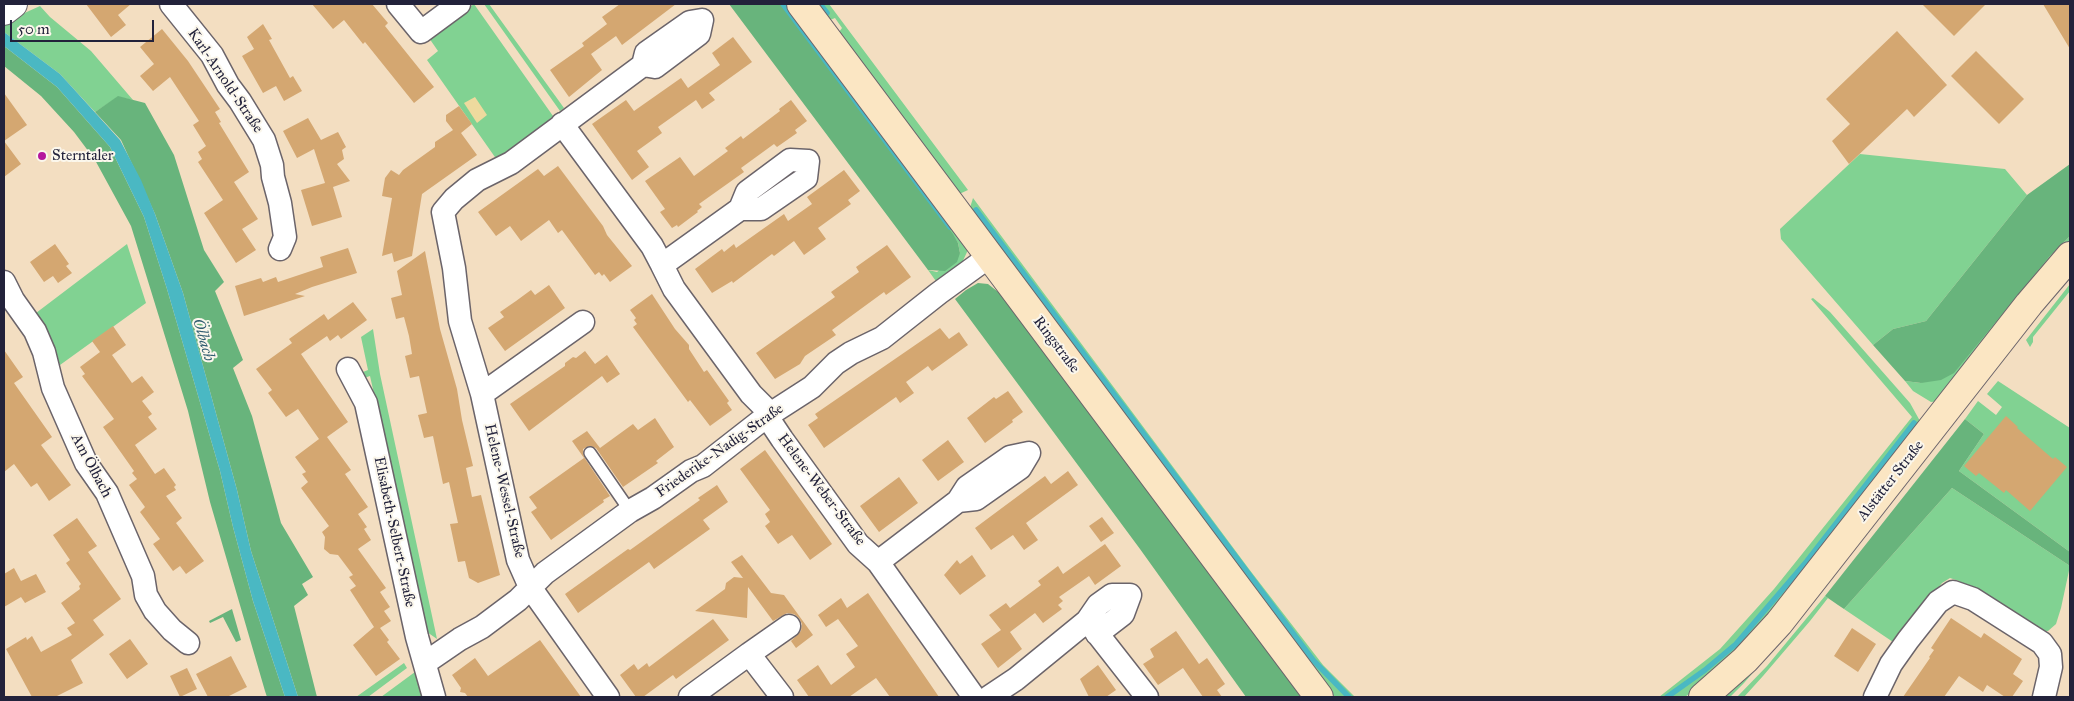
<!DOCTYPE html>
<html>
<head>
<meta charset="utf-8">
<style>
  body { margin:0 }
  #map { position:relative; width:2074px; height:701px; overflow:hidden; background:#f3dec1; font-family:"IM FELL Great Primer",serif }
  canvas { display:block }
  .frame { position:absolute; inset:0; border:5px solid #22223b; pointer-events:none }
  .scale { position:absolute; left:10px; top:20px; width:144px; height:22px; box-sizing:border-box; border:2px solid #22223b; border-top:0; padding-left:6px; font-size:15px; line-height:18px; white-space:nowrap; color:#22223b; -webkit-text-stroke:4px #fbf7ec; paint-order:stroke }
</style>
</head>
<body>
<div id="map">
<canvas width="2074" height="701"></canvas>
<div class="frame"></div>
<div class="scale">50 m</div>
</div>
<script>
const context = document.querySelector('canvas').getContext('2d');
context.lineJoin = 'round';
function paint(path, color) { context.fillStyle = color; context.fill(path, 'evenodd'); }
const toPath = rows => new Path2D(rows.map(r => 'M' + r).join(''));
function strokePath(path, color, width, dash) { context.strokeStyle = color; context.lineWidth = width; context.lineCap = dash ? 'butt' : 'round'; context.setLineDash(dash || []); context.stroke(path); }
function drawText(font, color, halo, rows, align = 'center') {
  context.font = font + ' "IM FELL Great Primer",serif'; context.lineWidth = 4; context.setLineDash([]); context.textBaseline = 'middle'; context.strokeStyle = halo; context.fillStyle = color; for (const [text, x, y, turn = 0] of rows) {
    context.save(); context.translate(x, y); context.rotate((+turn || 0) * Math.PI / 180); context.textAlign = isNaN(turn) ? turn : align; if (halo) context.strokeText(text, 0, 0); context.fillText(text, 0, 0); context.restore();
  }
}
paint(toPath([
  [474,4,553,116,550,119,552,121,497,160,427,60,438,51,429,38],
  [484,4,489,4,564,108,560,111],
  [783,4,790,4,967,246,967,252,961,265,938,284,928,270,937,272,960,253,958,243],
  [814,4,829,4,968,190,957,195,839,37,839,32,842,28,835,18,830,20],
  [40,6,50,17,91,51,133,100,118,97,95,112,60,74,4,32,4,24,9,20],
  [1860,154,2005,169,2027,195,1926,321,1893,329,1873,345,1781,239,1780,229],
  [973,198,1249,569,1323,665,1355,697,1335,697,1325,687,969,211],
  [2070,236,2070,243,1939,401,1931,402,1913,391,1905,381,1921,383],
  [127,244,146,303,60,365,36,313],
  [2070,284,2070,291,2033,337,2033,342,2030,347,2026,340],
  [1813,298,1830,312,1910,403,1920,421,1777,611,1718,672,1685,697,1659,697,1720,649,1774,589,1912,417,1811,299],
  [373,329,380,374,437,639,427,632,370,376,364,378,363,372,368,370,361,337],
  [1998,381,2070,428,2070,552,1959,471,1984,434,1965,419,1978,401,1996,415,2002,407,1987,394],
  [1966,401,1971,401,1801,617,1744,683,1730,697,1723,697],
  [1952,488,2070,566,2061,608,2056,624,2048,631,2038,632,1959,581,1950,578,1942,583,1904,630,1896,644,1844,609],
  [1825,596,1828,598,1810,621,1763,676,1744,697,1737,697,1767,666],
  [404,663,407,668,368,697,356,697],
  [419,669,426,697,381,697]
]), '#81d292');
paint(toPath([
  [729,4,783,4,953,234,958,243,960,253,957,262,945,271,928,270],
  [4,46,57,87,110,147,144,217,167,289,220,471,233,527,253,601,285,697,267,697,265,691,210,502,188,411,131,226,95,160,74,132,41,96,4,66],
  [118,96,145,103,174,155,204,250,224,282,215,291,243,360,233,368,252,416,281,523,313,577,302,584,308,595,294,606,317,697,298,697,251,551,237,490,183,293,155,214,121,140,95,112],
  [2070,164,2070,236,2049,257,1954,373,1941,380,1921,383,1905,381,1873,345,1893,329,1926,321,2027,195],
  [978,283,988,284,1002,295,1302,697,1246,697,1140,549,955,299,966,290],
  [1965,419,1984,434,1959,471,2070,552,2070,566,1952,488,1844,609,1838,605,1825,596],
  [232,609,241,640,236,642,223,617,210,623,209,621]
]), '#68b47c');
paint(toPath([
  [475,97,487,115,477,123,464,103]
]), '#eeda9e');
paint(toPath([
  [4,32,60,74,71,86,120,140,141,180,155,214,183,293,237,490,251,551,298,697,285,697,253,601,233,527,220,471,167,289,144,217,110,147,57,87,4,46]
]), '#4ab8c3');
strokePath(toPath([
  [783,4,950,227],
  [820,4,827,13],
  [976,210,1313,660,1349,697],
  [1667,697,1705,670,1736,644,1807,561,1914,423]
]), '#4ab8c3', 5.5);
paint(toPath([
  [86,4,131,4,118,15,126,25,111,37],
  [312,4,372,4,388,23,385,26,434,87,414,103,365,42,363,44,344,20,333,29],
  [620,4,676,4,622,45,616,36,591,54,602,70,569,97,550,70,584,46,582,43,607,24,602,17],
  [1922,4,1986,4,1954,36],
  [2043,4,2070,4,2070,49],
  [263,24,272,39,269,40,290,78,293,76,302,91,284,101,276,86,263,93,242,56,254,49,247,37],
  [162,29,188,61,220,109,215,112,221,122,219,123,249,172,234,182,258,219,242,229,256,250,236,263,204,213,223,200,198,162,202,159,198,152,206,146,193,125,199,121,170,77,153,91,140,76,154,64,140,47],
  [1897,31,1947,85,1914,117,1907,109,1849,164,1832,141,1850,124,1826,99],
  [733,37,752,62,709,93,715,100,702,109,696,100,658,127,662,133,637,151,649,167,632,180,592,124,626,100,634,111,681,78,688,88,720,65,712,53],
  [1976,51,2024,99,1999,124,1951,76],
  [4,93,27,125,4,141,21,164,4,177],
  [791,100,807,121,795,130,797,133,777,147,774,144,741,168,744,172,699,204,702,207,697,211,698,212,678,227,677,225,672,228,660,212,665,209,645,181,680,157,694,176,728,151,725,148,741,136,743,139,780,111,779,109],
  [459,106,472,124,461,133,477,155,422,194,412,256,394,262,392,253,382,256,392,198,382,196,385,178,391,170,399,175,403,170,435,147,435,142,453,130,446,121,446,115],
  [308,118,321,140,338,132,346,147,342,150,344,159,337,164,350,181,333,187,342,217,312,226,301,190,325,183,314,149,297,158,283,131],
  [558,166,603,226,607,235,632,266,610,282,604,274,602,276,599,272,595,275,562,230,558,233,549,220,521,241,510,226,496,236,478,212,538,169,544,176],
  [844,170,860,191,848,200,851,204,818,228,826,239,804,255,794,241,774,256,772,254,733,283,732,281,712,293,695,269,722,249,724,252,734,244,736,248,784,214,788,221,812,204,807,197],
  [55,244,69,264,66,266,72,273,58,283,53,276,44,282,30,262],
  [887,245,911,277,886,295,884,292,832,330,836,335,805,356,800,364,775,379,756,353,835,297,831,292,859,272,856,267],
  [348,248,357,273,312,287,295,294,305,296,244,316,235,286,261,278,263,282,276,277,278,282,323,267,320,257],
  [425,251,440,329,457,389,462,420,473,466,466,468,472,497,481,495,500,575,478,583,469,578,465,561,458,562,450,524,458,523,449,482,443,484,433,436,424,438,418,415,427,413,419,376,410,378,405,356,412,354,409,336,404,317,396,319,391,298,402,295,397,271],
  [549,285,565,308,505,351,488,328,504,317,500,312,516,301,531,290,535,295],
  [652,294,675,329,689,345,689,349,704,372,707,370,729,401,727,403,732,410,710,426,690,400,688,402,633,327,637,324,634,320,636,318,630,310],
  [353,302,367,320,341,339,338,335,330,341,327,336,301,354,348,422,327,437,351,470,345,474,368,507,358,514,367,527,364,529,371,540,358,549,386,588,380,592,390,607,384,611,391,621,380,628,389,640,387,642,400,659,376,676,353,645,374,627,350,590,356,586,349,577,353,575,338,555,330,554,324,549,325,537,322,532,329,526,301,488,308,482,302,474,306,472,295,457,319,439,298,409,286,417,268,393,272,390,256,369,292,343,289,339,324,314,328,320],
  [113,326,126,345,112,355,132,383,142,376,154,392,142,401,152,414,148,417,157,429,135,445,155,474,164,468,176,485,174,487,176,490,166,496,182,518,176,523,204,561,186,574,180,566,173,571,153,544,160,539,140,512,145,507,129,485,137,479,132,473,134,471,103,427,114,419,82,376,85,374,80,367,100,352,92,341],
  [940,328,949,339,959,332,968,345,932,371,928,366,906,382,914,393,900,403,896,397,824,448,808,425,818,418,815,414],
  [4,350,23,377,14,383,52,437,41,445,71,485,49,501,37,483,31,487,14,464,4,472],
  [585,351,595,364,607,355,620,374,607,383,602,376,529,431,510,404,565,366,565,363,573,357,576,358],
  [1008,391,1023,412,1012,420,1013,422,985,443,967,418,994,397,996,399],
  [2006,416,2018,427,2017,428,2053,459,2055,457,2067,467,2030,511,2006,490,2004,493,1979,473,1976,476,1964,466],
  [655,418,674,447,656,461,658,463,623,487,596,448,589,446,583,449,584,457,610,496,603,500,604,502,551,540,531,512,537,508,529,497,584,458,572,441,587,431,600,448,633,424,638,430],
  [948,440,964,462,938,481,922,460],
  [765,450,832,544,810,560,792,535,778,544,765,526,770,522,765,514,770,510,740,469],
  [1068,471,1078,485,1026,523,1038,540,1024,550,1013,535,991,550,975,528,1045,476,1051,484],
  [899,477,918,503,879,532,860,506],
  [717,485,728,502,703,520,710,529,654,569,649,562,578,613,565,594,628,549,630,550,700,500,698,498],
  [1102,517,1114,533,1101,542,1089,526],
  [77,518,97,546,88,552,121,599,93,620,104,635,71,660,83,683,55,697,32,697,6,649,26,637,27,640,32,636,41,652,72,635,67,628,75,623,61,603,80,589,79,586,81,584,66,563,70,560,53,535],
  [1105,544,1121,566,1095,585,1089,576,1059,597,1063,601,1058,605,1062,609,1043,623,1035,613,1010,632,1022,649,998,668,981,644,1001,630,989,615,1006,603,1010,608,1041,585,1038,581,1058,566,1063,574],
  [742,555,771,593,784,595,813,635,796,648,791,641,801,631,802,624,799,618,794,614,787,613,773,621,748,587,747,618,695,611,725,589,726,583,734,577,743,578,731,562],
  [972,555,986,576,960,595,944,575,957,560,960,564],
  [14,568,21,581,36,574,46,592,25,603,21,597,4,607,4,574],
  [868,593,889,624,939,697,890,697,876,678,849,697,809,697,797,680,818,665,831,685,855,667,846,654,858,646,847,631,838,619,826,627,818,615,841,598,847,608],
  [1951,618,1981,638,1984,633,2022,659,2013,674,2023,681,2012,697,2005,697,1987,685,1983,692,1959,676,1944,697,1903,697,1930,658,1929,657,1934,650,1931,648],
  [713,619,729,640,676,679,673,675,643,697,636,697,620,675,634,664,638,670,647,663,649,667],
  [1852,628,1876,644,1858,672,1834,656],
  [1176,631,1199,664,1207,658,1225,684,1217,690,1222,697,1203,697,1183,668,1158,685,1143,664,1154,657,1150,649],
  [130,639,148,664,127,679,109,654],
  [540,640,581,697,468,697,465,693,460,692,461,688,452,675,475,658,488,676],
  [231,656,247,687,227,697,208,697,196,674],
  [1098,665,1116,690,1106,697,1089,697,1080,679],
  [187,668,197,689,180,697,170,676]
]), '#d4a771');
const service = toPath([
  [590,453,630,511]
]);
const minor = toPath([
  [171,4,212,55,228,85,240,101,264,140,272,165,273,177,280,203,285,237,280,249],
  [398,4,421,32,459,4],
  [562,124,652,246,662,265],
  [740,209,761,209,806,178,808,161,790,160,747,192,740,209,662,265,674,289,751,394,764,407,772,424,782,439,858,544,878,562,974,697],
  [4,282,13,300,35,331,44,352,53,388,86,463,107,493,143,576,146,595,155,611,172,630,188,643],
  [348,369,366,403,417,637,434,697],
  [482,394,583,322],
  [878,562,958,501,967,487,1010,457,1029,453,1020,468,976,499,958,501],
  [1089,623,1147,697],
  [749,654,789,626],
  [425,663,460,639,482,627,518,600,545,573,630,511,653,498,691,471,703,466,767,416,812,387,836,363,851,353,882,338,939,293,990,256],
  [608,697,530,587,518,560,482,394,460,321,454,268,443,212,454,199,477,180,511,163,643,65,646,53,690,22,702,20,699,34,655,67,643,65],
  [690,697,749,654,782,697],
  [989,697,1016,679,1087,621,1098,605,1112,595,1130,595,1123,614,1097,634],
  [1875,697,1891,664,1908,640,1938,602,1953,592,1973,599,2042,643,2050,654,2051,667,2044,697]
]);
const tertiary = toPath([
  [4,11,13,4]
]);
const secondary = toPath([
  [801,4,1319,697],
  [1703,697,1745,660,1779,623,2029,304,2070,256]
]);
strokePath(service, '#6b646a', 14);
strokePath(minor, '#6b646a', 25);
strokePath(tertiary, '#6b646a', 30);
strokePath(secondary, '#6b646a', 30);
strokePath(service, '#fff', 11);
strokePath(minor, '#fff', 22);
strokePath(tertiary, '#fff', 28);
strokePath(secondary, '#fbe6c3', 28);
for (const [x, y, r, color] of [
  [42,156,5,"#b5179e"]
]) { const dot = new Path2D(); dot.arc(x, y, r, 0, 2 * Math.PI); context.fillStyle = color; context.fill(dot); strokePath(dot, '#fbf7ec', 2); }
drawText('15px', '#22223b', '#fbf7ec', [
  ["Karl-Arnold-Straße",225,81,56],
  ["Ringstraße",1056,345,53],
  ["Friederike-Nadig-Straße",720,451,-35],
  ["Am Ölbach",91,466,62],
  ["Alstätter Straße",1891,481,-52],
  ["Helene-Weber-Straße",821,490,53],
  ["Helene-Wessel-Straße",504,491,77],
  ["Elisabeth-Selbert-Straße",394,532,78]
]);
drawText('15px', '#22223b', '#fbf7ec', [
  ["Sterntaler",52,156]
], 'left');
drawText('italic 16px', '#325e71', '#fbf7ec', [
  ["Ölbach",203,340,74]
]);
</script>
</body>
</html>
